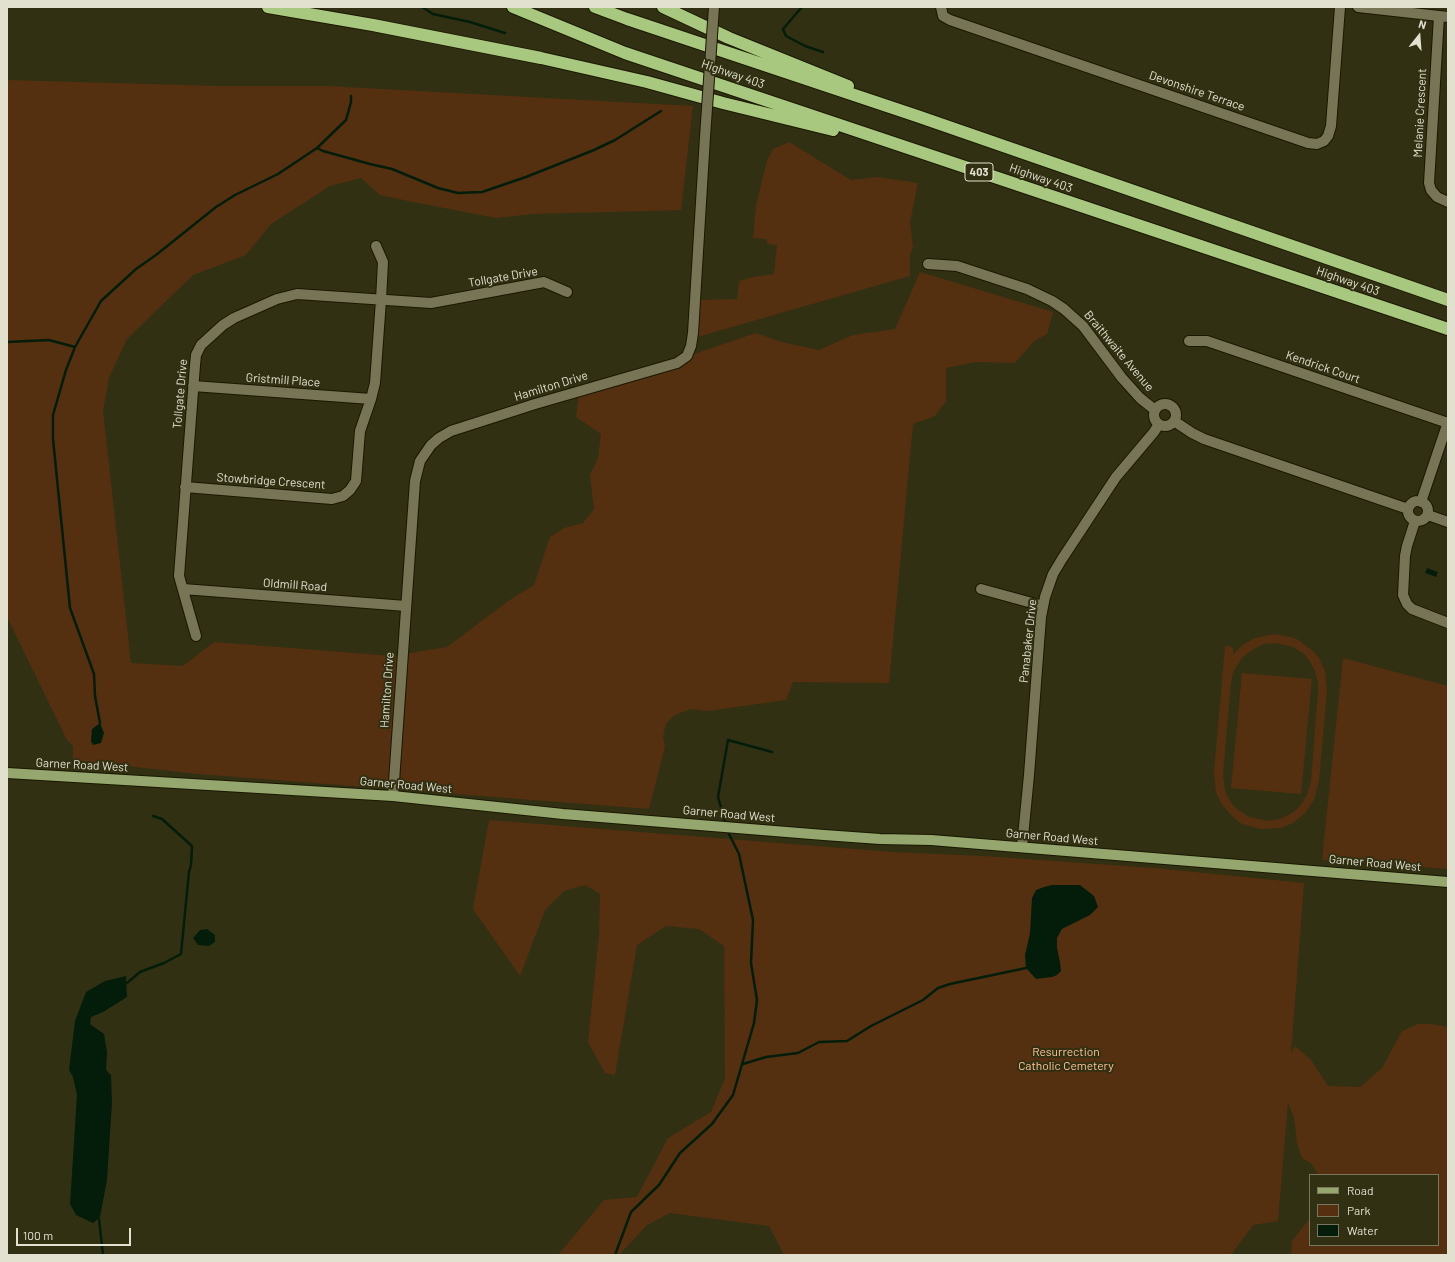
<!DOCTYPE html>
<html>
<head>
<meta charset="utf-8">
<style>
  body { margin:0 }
  #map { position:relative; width:1455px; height:1262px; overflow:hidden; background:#323012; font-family:Barlow,sans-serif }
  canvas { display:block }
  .frame { position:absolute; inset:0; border:8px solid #e2e1d0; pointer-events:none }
  .legend { position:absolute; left:1309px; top:1174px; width:130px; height:72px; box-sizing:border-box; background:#323012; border:1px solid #78775e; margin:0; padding:5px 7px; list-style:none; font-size:12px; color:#e2e1d0 }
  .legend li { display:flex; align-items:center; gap:8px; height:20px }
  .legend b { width:20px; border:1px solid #78775e }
  .north { position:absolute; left:1399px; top:16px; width:40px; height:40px; -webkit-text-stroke:3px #323012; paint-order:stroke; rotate:17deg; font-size:11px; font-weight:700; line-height:16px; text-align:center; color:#e2e1d0 }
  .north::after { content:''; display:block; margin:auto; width:14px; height:18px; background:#e2e1d0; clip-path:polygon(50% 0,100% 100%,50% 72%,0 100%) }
  .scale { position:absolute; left:16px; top:1228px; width:115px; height:18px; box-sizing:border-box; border:2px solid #e2e1d0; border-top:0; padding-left:5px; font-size:12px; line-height:14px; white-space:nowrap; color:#e2e1d0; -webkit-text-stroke:3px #323012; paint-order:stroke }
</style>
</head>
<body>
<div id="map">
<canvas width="1455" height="1262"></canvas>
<div class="frame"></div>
<ul class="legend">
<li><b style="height:5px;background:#95a76e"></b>Road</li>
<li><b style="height:11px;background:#543010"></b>Park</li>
<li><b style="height:11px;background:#041d0b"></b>Water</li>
</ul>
<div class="north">N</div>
<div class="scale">100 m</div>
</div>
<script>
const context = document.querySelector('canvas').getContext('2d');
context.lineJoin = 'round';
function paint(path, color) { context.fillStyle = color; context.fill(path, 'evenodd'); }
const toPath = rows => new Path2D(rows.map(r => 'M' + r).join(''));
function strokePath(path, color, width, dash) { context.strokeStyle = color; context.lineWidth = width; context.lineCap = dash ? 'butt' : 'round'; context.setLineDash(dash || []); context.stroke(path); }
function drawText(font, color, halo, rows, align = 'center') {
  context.font = font + ' Barlow,sans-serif'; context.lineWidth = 4; context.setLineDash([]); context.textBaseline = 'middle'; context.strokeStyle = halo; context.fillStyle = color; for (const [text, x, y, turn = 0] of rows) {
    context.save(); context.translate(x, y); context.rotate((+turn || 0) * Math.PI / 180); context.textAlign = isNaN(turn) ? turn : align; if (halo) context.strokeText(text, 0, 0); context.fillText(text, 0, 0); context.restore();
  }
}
paint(toPath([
  [7,80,219,86,327,86,693,106,681,210,533,214,496,218,408,201,380,195,361,178,330,186,271,224,246,255,193,275,127,339,109,378,103,411,131,663,183,666,214,642,393,656,447,647,508,601,534,585,550,537,564,528,583,523,594,509,590,475,598,458,601,434,576,417,579,393,756,333,781,342,819,350,853,335,895,329,920,272,1053,312,1047,334,1034,341,1015,363,976,362,946,368,946,401,935,416,913,424,889,683,793,682,786,700,708,711,691,709,675,715,666,723,663,737,665,747,649,809,198,774,73,760,73,746,67,740,7,617],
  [789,142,851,180,878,177,918,183,910,222,913,248,910,254,910,276,697,337,700,300,737,299,739,281,754,277,774,274,777,245,768,244,766,239,753,238,756,205,767,161,773,149],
  [1275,634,1290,637,1297,639,1314,652,1319,658,1325,671,1327,691,1319,781,1314,800,1305,813,1293,823,1281,828,1263,829,1256,828,1240,823,1229,813,1221,803,1216,792,1214,772,1225,646,1233,647,1233,654,1244,644,1255,638],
  [1276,643,1293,647,1304,654,1309,660,1315,671,1318,683,1318,692,1311,781,1307,795,1301,805,1292,813,1280,819,1268,821,1249,817,1237,809,1232,804,1225,791,1223,774,1231,683,1233,672,1242,658,1252,650,1264,644],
  [1343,658,1448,686,1448,869,1322,860],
  [1242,673,1312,679,1301,794,1231,788],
  [489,820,892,852,983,856,1154,868,1304,883,1291,1054,1295,1046,1311,1060,1328,1086,1360,1087,1382,1068,1402,1031,1418,1024,1430,1024,1448,1027,1448,1255,1291,1255,1292,1241,1310,1218,1310,1245,1438,1245,1438,1175,1318,1175,1312,1164,1302,1158,1297,1143,1294,1117,1288,1103,1278,1221,1253,1225,1231,1255,784,1255,769,1226,670,1213,647,1225,619,1255,558,1255,604,1200,637,1197,668,1138,711,1112,725,1078,724,946,699,929,666,926,637,945,615,1075,605,1073,588,1042,599,935,600,894,585,885,564,891,545,910,520,976,473,909]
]), '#543010');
paint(toPath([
  [1427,568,1438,572,1436,577,1425,573],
  [100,723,104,733,101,743,93,745,91,741,92,729],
  [1052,885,1080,885,1094,896,1098,907,1090,915,1062,929,1057,938,1057,948,1060,962,1061,971,1057,975,1052,977,1036,979,1026,968,1025,955,1030,933,1032,898,1036,890,1044,887],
  [207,929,215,935,215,942,209,946,198,945,193,938,200,930],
  [126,976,127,997,103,1012,91,1017,90,1024,104,1034,107,1052,106,1070,111,1075,112,1103,107,1180,100,1217,93,1223,76,1215,70,1204,77,1095,73,1077,69,1070,75,1021,86,992,105,981]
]), '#041d0b');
strokePath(toPath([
  [422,7,433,14,470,22,505,33],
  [802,7,783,29,786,36,805,46,823,52],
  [317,148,323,151,370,164,392,169,438,188,458,193,482,192,526,177,594,150,615,140,661,111],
  [7,342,49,340,75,347],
  [100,723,95,696,94,674,70,608,53,439,53,415,66,370,75,347,101,301,136,269,156,255,216,207,235,195,278,174,317,148,346,120,351,102,351,96],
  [726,825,718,797,728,740,772,752],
  [127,983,140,972,164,963,181,954,189,872,191,865,192,846,162,819,153,816],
  [743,1064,766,1057,798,1053,819,1042,847,1041,871,1026,923,1000,938,988,950,984,1026,968],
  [99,1219,103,1255],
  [615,1255,631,1212,659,1185,680,1153,712,1124,733,1095,754,1023,757,1000,751,963,753,920,739,854,727,830]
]), '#041d0b', 2.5);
const minor = toPath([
  [941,7,943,16,950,20,1308,143,1317,144,1324,141,1328,136,1331,126,1340,7],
  [1358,7,1448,17],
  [1439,16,1429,183,1431,190,1437,197,1448,202],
  [928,264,957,266,1027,289,1052,301,1064,309,1083,326,1122,378,1140,398,1155,410],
  [1189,341,1207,341,1448,423],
  [193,386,371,399],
  '1154 415a11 11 0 1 1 22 0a11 11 0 1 1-22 0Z',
  [1174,421,1192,433,1204,439,1408,509],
  [185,487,332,499,343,496,350,490,356,481,360,431,371,399,375,383,381,300,383,262,376,246],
  '1408 511a10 10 0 1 1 20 0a10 10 0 1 1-20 0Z',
  [1421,502,1448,422],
  [1428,515,1448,522],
  [1415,521,1407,546,1405,556,1403,595,1407,604,1412,609,1448,623],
  [183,589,406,606],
  [981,589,1043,606],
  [196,636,179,576,195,365,196,355,201,345,223,325,234,318,277,299,297,294,431,303,544,282,567,292],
  [393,796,415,481,420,461,431,445,439,438,451,431,535,404,677,363,687,356,691,346,693,333,705,137],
  [1022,847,1029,775,1041,617,1045,597,1053,574,1062,559,1116,477,1154,432,1159,424]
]);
const major = toPath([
  [7,773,393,796,563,814,824,835,880,839,931,840,1448,882]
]);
const highway = toPath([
  [268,7,373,25,541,58,647,82,723,103,833,130],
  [513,7,625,53,1448,329],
  [595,7,627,19,917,116,1448,300],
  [663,7,729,38,848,86]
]);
strokePath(minor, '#1a1800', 12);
strokePath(major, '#1a1800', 12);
strokePath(highway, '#1a1800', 14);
strokePath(minor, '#777555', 10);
strokePath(major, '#95a76e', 10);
strokePath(highway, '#a9c87f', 12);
const minorBridge = toPath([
  [705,137,714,7]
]);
strokePath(minorBridge, '#1a1800', 12, []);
strokePath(minorBridge, '#777555', 10);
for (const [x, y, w] of [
  [979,172,28]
]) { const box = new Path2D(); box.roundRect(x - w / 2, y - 9, w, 18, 3); context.fillStyle = '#323012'; context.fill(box); strokePath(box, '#e2e1d0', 1); }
drawText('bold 11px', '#e2e1d0', null, [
  ["403",979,172]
]);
drawText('12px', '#e2e1d0', '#323012', [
  ["Highway 403",733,74,19],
  ["Devonshire Terrace",1197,91,19],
  ["Melanie Crescent",1420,113,-87],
  ["Highway 403",1041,178,19],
  ["Tollgate Drive",503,277,-10],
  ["Highway 403",1348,281,19],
  ["Braithwaite Avenue",1119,351,50],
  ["Kendrick Court",1323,367,19],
  ["Gristmill Place",283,380,4],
  ["Hamilton Drive",551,386,-17],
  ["Tollgate Drive",180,394,-85],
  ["Stowbridge Crescent",271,481,4],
  ["Oldmill Road",295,585,4],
  ["Panabaker Drive",1028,641,-84],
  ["Hamilton Drive",387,690,-86],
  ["Garner Road West",82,765,3],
  ["Garner Road West",406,785,5],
  ["Garner Road West",729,814,5],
  ["Garner Road West",1052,837,5],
  ["Garner Road West",1375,863,5]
]);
drawText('12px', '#fdc498', '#323012', [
  ["Resurrection",1066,1052],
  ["Catholic Cemetery",1066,1066]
]);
</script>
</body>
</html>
